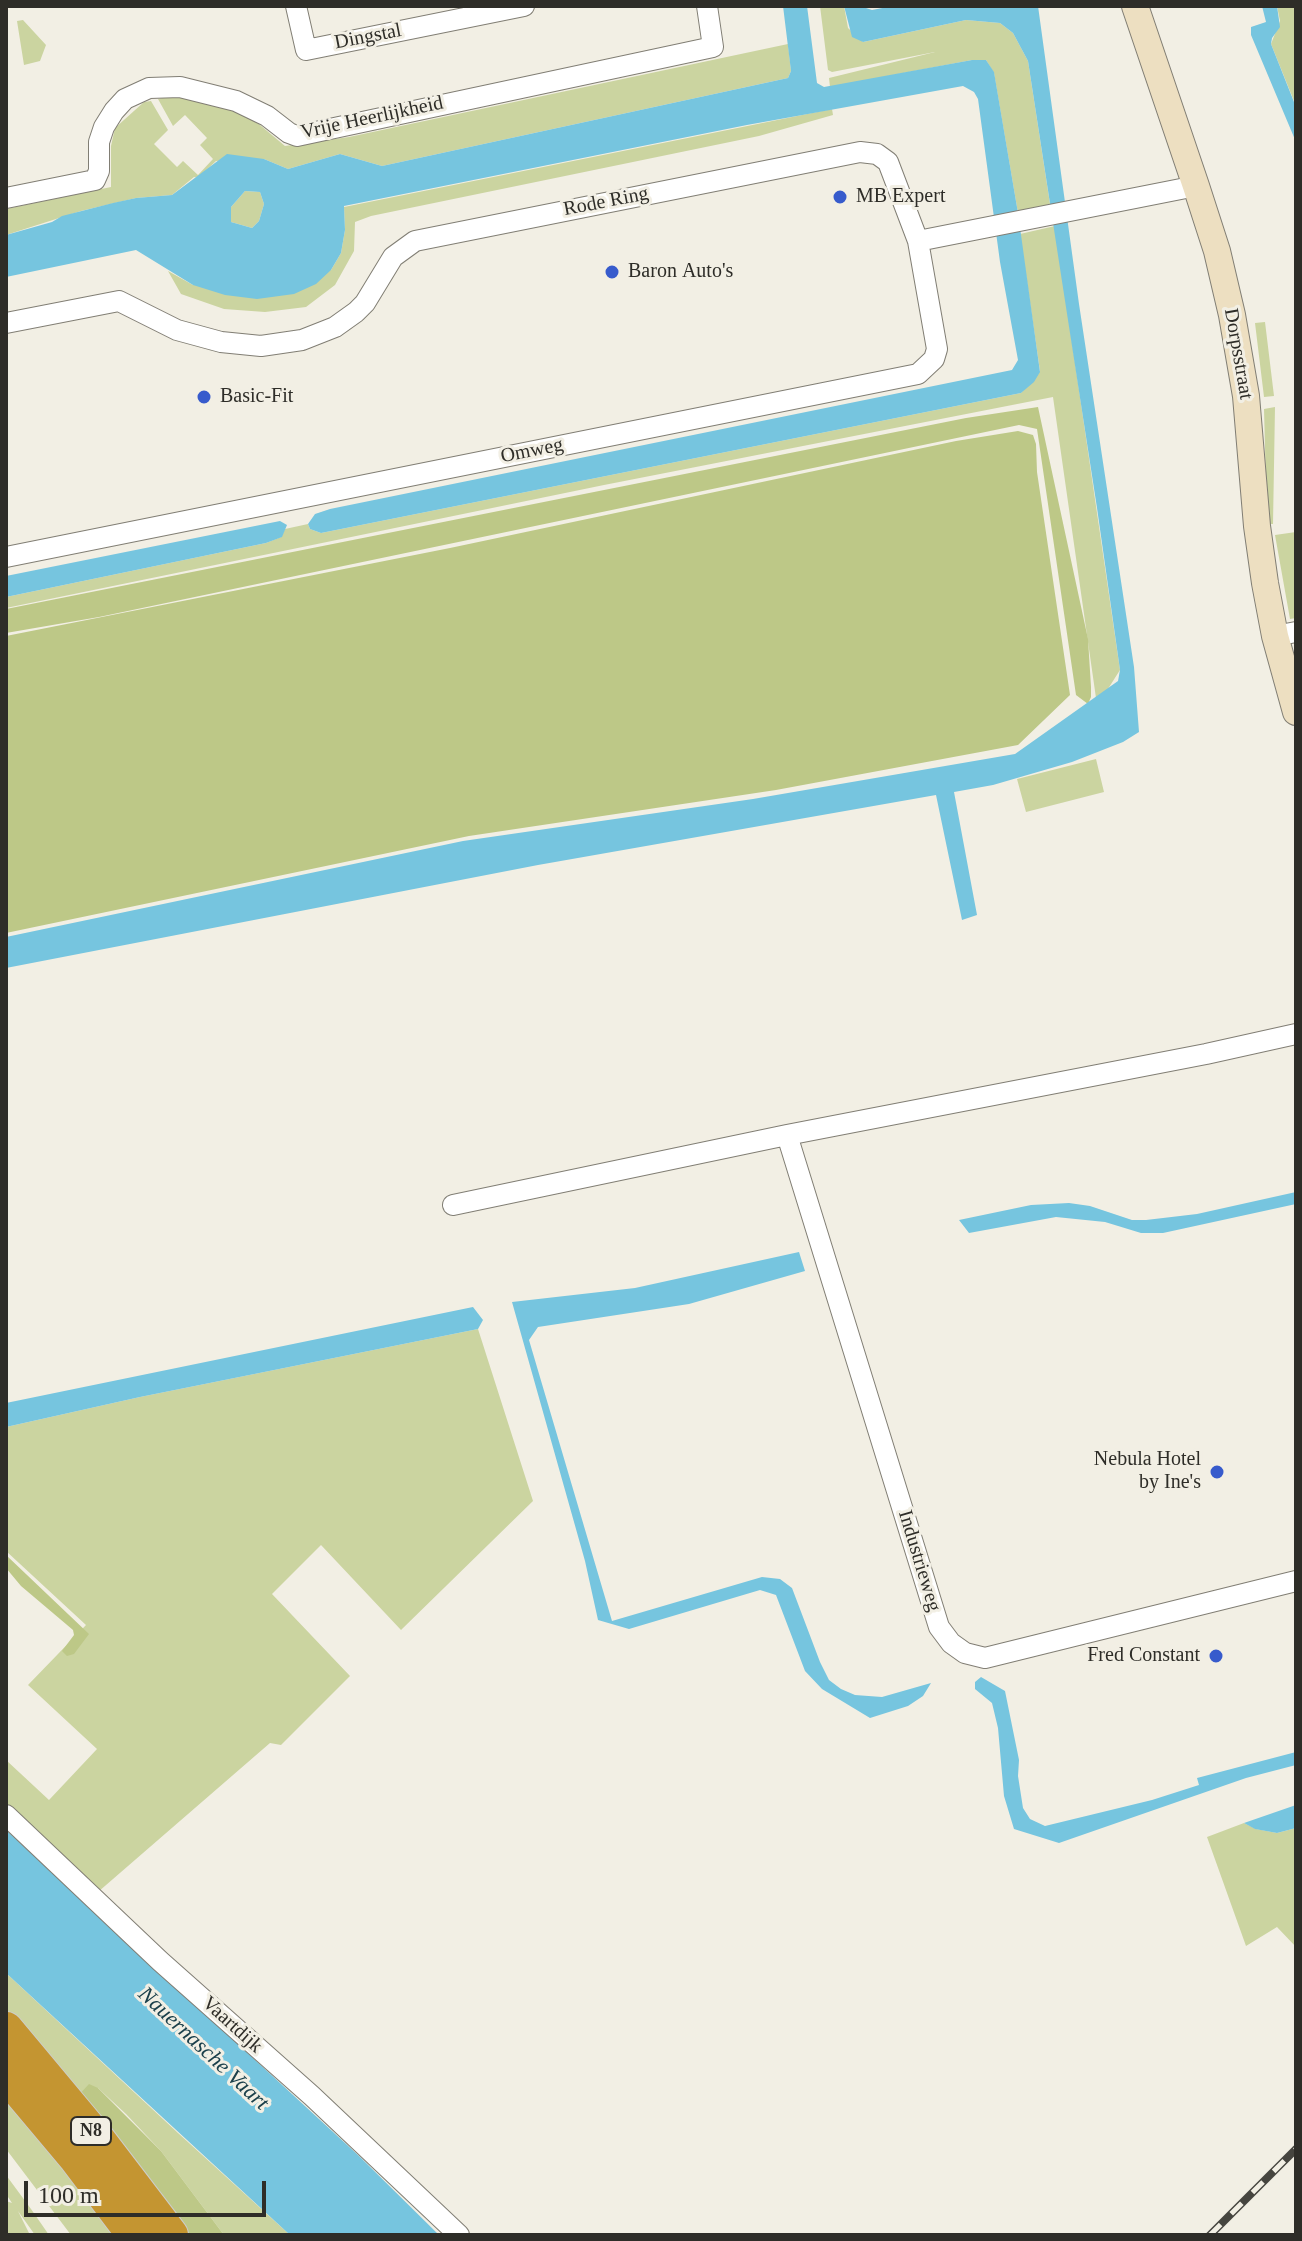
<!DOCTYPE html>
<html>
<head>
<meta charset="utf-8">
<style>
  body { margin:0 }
  #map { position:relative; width:1302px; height:2241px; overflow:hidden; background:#f2efe4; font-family:Georgia,serif }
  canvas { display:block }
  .frame { position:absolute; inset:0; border:8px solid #2e2d28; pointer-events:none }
  .scale { position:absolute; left:24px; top:2181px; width:242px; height:36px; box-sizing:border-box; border:4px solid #2e2d28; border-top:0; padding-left:10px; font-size:24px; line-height:28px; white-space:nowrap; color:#2e2d28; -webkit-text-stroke:6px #f2efe4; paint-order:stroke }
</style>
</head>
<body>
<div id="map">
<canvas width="1302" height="2241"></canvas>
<div class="frame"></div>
<div class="scale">100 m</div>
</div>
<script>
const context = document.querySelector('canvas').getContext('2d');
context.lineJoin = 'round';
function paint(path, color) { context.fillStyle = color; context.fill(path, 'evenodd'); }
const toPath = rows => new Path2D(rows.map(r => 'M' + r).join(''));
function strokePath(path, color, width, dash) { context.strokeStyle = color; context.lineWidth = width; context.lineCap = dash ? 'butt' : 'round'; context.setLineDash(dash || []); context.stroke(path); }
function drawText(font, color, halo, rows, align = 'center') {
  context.font = font + ' Georgia,serif'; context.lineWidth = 6; context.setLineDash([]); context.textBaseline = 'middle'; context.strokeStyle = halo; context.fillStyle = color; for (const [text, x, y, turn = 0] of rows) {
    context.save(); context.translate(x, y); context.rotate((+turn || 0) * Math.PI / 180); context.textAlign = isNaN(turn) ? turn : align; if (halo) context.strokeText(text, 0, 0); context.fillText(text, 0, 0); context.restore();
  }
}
paint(toPath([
  [820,6,844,6,848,28,863,42,966,20,1000,23,1013,33,1028,61,1050,204,1018,213,994,73,986,60,972,60,830,87,829,78,935,52,832,72,828,70],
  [1277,6,1296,6,1296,106,1271,44,1280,21],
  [23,20,46,45,40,61,24,65,17,21],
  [788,44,791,71,788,78,382,166,340,154,288,169,264,159,216,161,198,178,194,177,172,195,136,198,81,211,6,235,6,209,111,187,111,146,115,128,144,102,151,101,168,130,154,144,177,167,183,161,198,175,213,159,200,145,207,138,185,115,173,126,158,99,162,98,187,96,248,115,285,146,349,137],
  [832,109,833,115,759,136,371,216,355,222,354,251,335,285,306,307,265,312,224,309,181,294,168,271,193,285,331,270,341,253,345,230,344,207],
  [245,191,260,192,264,204,259,221,252,228,231,222,231,207],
  [1055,226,1120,670,1106,692,1096,698,1053,397,604,485,6,608,6,597,266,543,281,537,285,529,308,524,310,529,321,533,1021,393,1040,371,1020,234],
  [1265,322,1274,396,1264,397,1255,323],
  [1275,407,1273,524,1267,524,1264,409],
  [1296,532,1296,618,1290,619,1275,535],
  [1096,759,1104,792,1026,812,1017,779],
  [478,1329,533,1501,401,1630,321,1545,272,1594,350,1676,281,1745,270,1743,98,1892,6,1805,6,1760,49,1800,97,1749,28,1685,86,1625,6,1551,6,1427,140,1397],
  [1244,1823,1256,1829,1277,1833,1296,1828,1296,1947,1277,1927,1246,1946,1207,1837],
  [6,1973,178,2133,290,2235,224,2235,161,2151,126,2114,98,2088,77,2097,6,2014],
  [6,2101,69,2177,112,2235,71,2235,6,2149],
  [6,2175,31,2209,49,2235,35,2235,18,2211,30,2235,6,2235,6,2201,12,2203,6,2194]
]), '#cbd4a0');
paint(toPath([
  [1038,407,1088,639,1091,687,1091,697,1088,704,1076,695,1037,429,1019,425,99,617,6,633,6,609,966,418],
  [1018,431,1033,435,1036,444,1037,472,1070,695,1018,745,776,790,469,836,6,933,6,636,450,548,956,441],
  [6,1555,89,1634,74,1654,67,1656,62,1651,74,1635,73,1630,21,1586,6,1568],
  [89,2084,98,2088,161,2151,224,2235,185,2235,77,2097]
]), '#bdc887');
paint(toPath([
  [783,6,807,6,817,83,824,87,972,60,986,60,994,72,1018,213,1040,372,1034,382,1021,393,321,533,310,529,308,524,315,514,330,509,1012,370,1018,360,1000,262,978,99,974,92,963,86,747,125,344,206,345,230,341,253,331,270,316,284,294,294,257,299,225,295,193,285,136,250,6,277,6,235,52,222,62,216,113,203,136,198,172,195,227,154,264,159,288,169,340,154,382,166,788,78,791,71],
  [245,191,260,192,264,204,259,221,252,228,231,222,231,207],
  [844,6,860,6,872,10,893,6,1038,6,1079,304,1134,667,1139,732,1123,742,1072,762,993,785,954,792,977,915,962,920,936,795,538,865,6,968,6,937,463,841,753,799,1015,754,1118,681,1120,670,1097,508,1028,61,1013,33,1000,23,966,20,863,42,852,37],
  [1262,6,1277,6,1280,27,1272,38,1271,44,1296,107,1296,142,1251,35,1251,27,1266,22],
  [280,521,287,525,282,537,266,543,6,597,6,576],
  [1296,1192,1296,1204,1163,1233,1141,1233,1105,1222,1056,1217,969,1233,959,1220,1031,1205,1069,1203,1090,1206,1132,1220,1146,1220,1197,1214],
  [799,1252,805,1271,689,1304,538,1327,529,1340,612,1621,762,1577,780,1579,792,1588,820,1662,829,1680,841,1689,855,1695,882,1697,931,1683,923,1696,908,1706,870,1718,822,1689,805,1671,776,1595,760,1590,629,1629,598,1620,585,1561,512,1302,635,1288],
  [473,1307,483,1320,478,1329,140,1397,6,1427,6,1403],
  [981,1677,1005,1691,1019,1760,1018,1776,1023,1808,1030,1819,1045,1826,1152,1800,1199,1785,1197,1778,1296,1752,1296,1765,1246,1778,1059,1843,1014,1829,1004,1796,998,1728,992,1703,975,1689,975,1682],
  [1296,1805,1296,1828,1277,1833,1255,1829,1244,1823],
  [6,1830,358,2155,439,2235,290,2235,6,1973]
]), '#76c5df');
const street = toPath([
  [296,6,306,50,524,6],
  [6,198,95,180,99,171,99,142,104,127,114,111,125,99,149,88,180,87,236,101,267,116,289,133,297,136,713,47,707,6],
  [6,323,119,301,177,330,221,342,261,346,302,340,335,327,356,312,365,303,393,257,415,241,860,152,877,154,888,162,918,241,1196,186],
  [6,557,918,374,934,359,937,349,918,241],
  [1275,636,1296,632],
  [787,1135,939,1627,951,1643,965,1653,985,1658,1296,1581],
  [453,1205,787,1135,1206,1054,1296,1034],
  [6,1815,160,1961,312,2096,459,2235]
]);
const secondary = toPath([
  [1135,6,1196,186,1217,251,1232,315,1246,396,1257,526,1265,583,1275,636,1296,712]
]);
const highway = toPath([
  [6,2029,97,2138,171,2235],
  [6,2075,75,2157,134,2235]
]);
strokePath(street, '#817e74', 22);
strokePath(secondary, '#817e74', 28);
strokePath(highway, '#cdcdcb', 36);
strokePath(street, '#fff', 20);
strokePath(secondary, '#eddfc1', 26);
strokePath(highway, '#c49531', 34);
const rail = toPath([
  [1210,2235,1296,2149]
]);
strokePath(rail, '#46453f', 8);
strokePath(rail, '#f2efe4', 5, [15]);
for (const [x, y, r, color] of [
  [840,197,8,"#375bcc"],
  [612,272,8,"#375bcc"],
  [204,397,8,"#375bcc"],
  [1217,1472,8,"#375bcc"],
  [1216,1656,8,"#375bcc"]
]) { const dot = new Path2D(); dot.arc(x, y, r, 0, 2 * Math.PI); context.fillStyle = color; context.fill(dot); strokePath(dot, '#f2efe4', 3); }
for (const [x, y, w] of [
  [91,2131,40]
]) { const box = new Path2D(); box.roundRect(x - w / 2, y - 14, w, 28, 6); context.fillStyle = '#f2efe4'; context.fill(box); strokePath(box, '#2e2d28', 2); }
drawText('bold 18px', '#2e2d28', null, [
  ["N8",91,2131]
]);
drawText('20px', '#2e2d28', '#f2efe4', [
  ["Dingstal",368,37,-11],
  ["Vrije Heerlijkheid",372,118,-12],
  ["Rode Ring",606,202,-11],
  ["Dorpsstraat",1238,354,80],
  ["Omweg",532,451,-11],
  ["Industrieweg",919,1561,73],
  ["Vaartdijk",232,2025,42]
]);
drawText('20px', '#2e2d28', '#f2efe4', [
  ["MB Expert",856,197],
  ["Baron Auto's",628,272],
  ["Basic-Fit",220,397],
  ["Nebula Hotel",1201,1460,"right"],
  ["by Ine's",1201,1483,"right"],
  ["Fred Constant",1200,1656,"right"]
], 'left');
drawText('italic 22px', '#1b404b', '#f2efe4', [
  ["Nauernasche Vaart",203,2049,43]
]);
</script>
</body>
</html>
